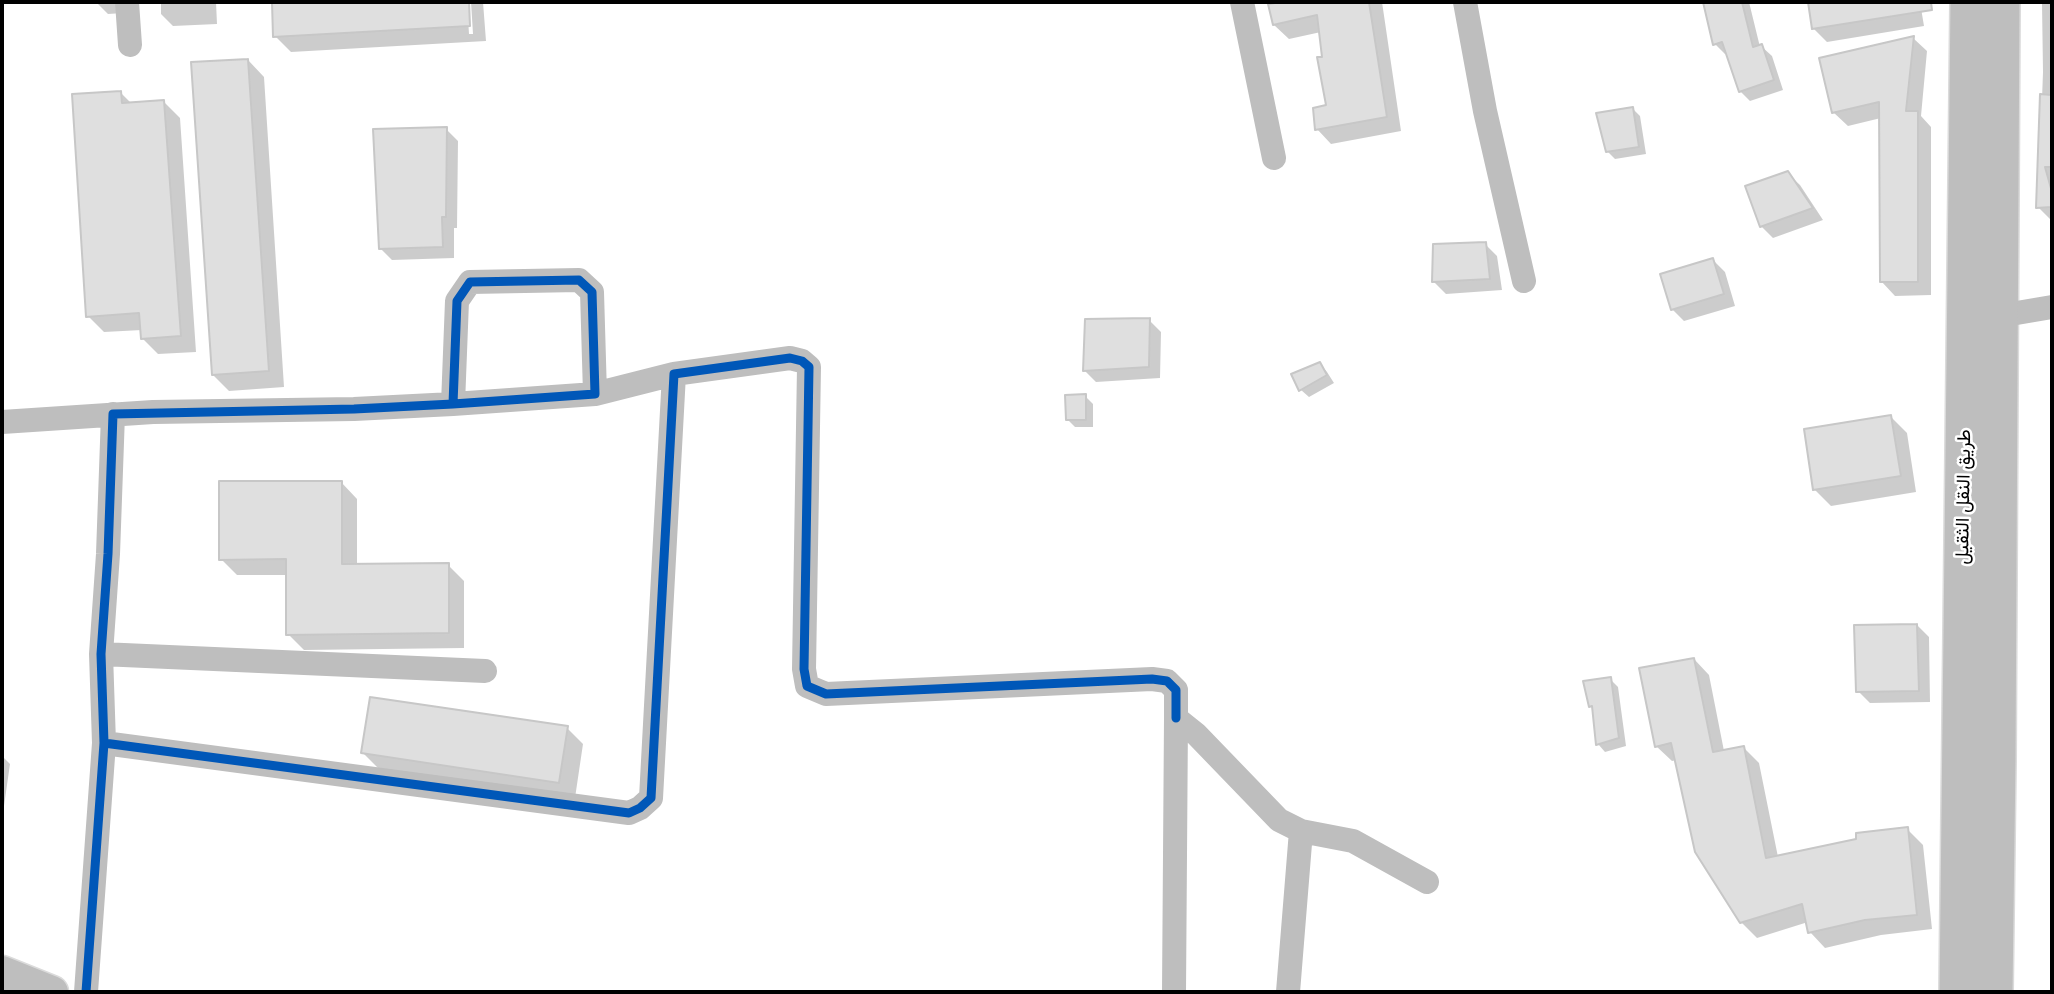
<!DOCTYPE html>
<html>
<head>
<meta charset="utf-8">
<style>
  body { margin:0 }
  #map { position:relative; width:2054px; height:994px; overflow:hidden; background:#fff; font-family:"Space Grotesk",sans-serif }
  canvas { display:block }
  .frame { position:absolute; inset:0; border:4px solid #000; pointer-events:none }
</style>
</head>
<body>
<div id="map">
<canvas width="2054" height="994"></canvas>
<div class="frame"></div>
</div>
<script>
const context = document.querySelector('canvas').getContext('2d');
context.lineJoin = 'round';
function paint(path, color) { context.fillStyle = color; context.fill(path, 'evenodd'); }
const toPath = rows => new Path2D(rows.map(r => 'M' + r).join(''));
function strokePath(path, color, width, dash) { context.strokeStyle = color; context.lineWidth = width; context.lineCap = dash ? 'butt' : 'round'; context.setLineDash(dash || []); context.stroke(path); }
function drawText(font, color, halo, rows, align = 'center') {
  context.font = font + ' "Space Grotesk",Vazirmatn,sans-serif'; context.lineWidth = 5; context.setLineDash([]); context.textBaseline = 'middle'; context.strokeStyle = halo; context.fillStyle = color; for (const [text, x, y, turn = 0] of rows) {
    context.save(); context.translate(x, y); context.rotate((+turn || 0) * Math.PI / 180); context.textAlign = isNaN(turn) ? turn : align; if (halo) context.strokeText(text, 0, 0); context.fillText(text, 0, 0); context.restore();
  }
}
paint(toPath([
  [96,2,128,2,124,13,108,14],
  [161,2,216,2,217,24,173,26,161,14],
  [273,2,467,2,469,34,473,34,471,2,483,2,486,41,291,52,275,36],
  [1291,2,1382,2,1401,131,1331,144,1317,129,1328,107,1321,32,1289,39,1274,25,1270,6],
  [1704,2,1749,2,1760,47,1761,46,1772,56,1783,90,1750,101,1740,91,1728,53,1725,54,1715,44],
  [1810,2,1920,2,1924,26,1827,42,1814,29],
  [2042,4,2052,4,2052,221,2038,207,2043,72],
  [1913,38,1927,51,1921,116,1931,127,1931,295,1895,296,1881,281,1881,118,1848,126,1833,112],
  [248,60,264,77,284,387,229,391,213,375],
  [121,93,132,104,164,102,180,118,196,352,158,354,142,338,142,330,104,332,88,316],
  [1633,109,1640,116,1646,154,1615,159,1607,151],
  [446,129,458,141,457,228,454,228,454,258,392,260,380,248],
  [1787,173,1800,185,1823,220,1773,238,1761,226],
  [1485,244,1497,256,1502,290,1446,294,1434,282],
  [1713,260,1725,272,1735,306,1684,321,1672,309],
  [1149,320,1161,332,1160,378,1096,382,1084,370],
  [1320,364,1327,372,1334,383,1309,397,1301,390],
  [1085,396,1093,404,1093,427,1075,427,1067,419],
  [1891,417,1907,433,1916,492,1831,506,1815,490],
  [341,482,357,499,357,566,448,565,464,581,464,648,304,650,288,634,288,575,237,575,221,559],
  [1917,625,1929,637,1930,702,1870,703,1858,691],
  [1694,659,1709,675,1724,751,1743,747,1759,763,1778,857,1907,829,1923,845,1932,929,1881,935,1825,948,1810,932,1808,922,1757,938,1741,922,1677,760,1672,761,1656,746],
  [1610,679,1618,687,1626,746,1605,752,1598,744,1594,710,1591,706],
  [567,728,583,744,575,798,379,769,363,753],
  [2,756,10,764,2,820]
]), '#0003');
const building = toPath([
  [272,2,469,2,470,26,273,37,272,2],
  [1282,2,1369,2,1387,117,1315,130,1313,108,1326,105,1317,57,1322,57,1317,15,1273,25,1268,4,1282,2],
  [1703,2,1742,2,1753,47,1762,44,1774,80,1739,92,1722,42,1713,45,1703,2],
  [1808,2,1931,2,1932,10,1812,29,1808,2],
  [1914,36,1906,111,1918,111,1918,282,1880,282,1879,102,1832,113,1819,58,1914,36],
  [248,59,269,371,212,375,191,62,248,59],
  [121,91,122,103,164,100,181,336,141,339,139,313,86,317,72,94,121,91],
  [2040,94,2052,95,2052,167,2045,167,2052,192,2052,207,2036,208,2040,94],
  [1633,107,1639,147,1606,152,1596,113,1633,107],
  [447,127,446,217,442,217,443,247,379,249,373,129,447,127],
  [1788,171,1813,208,1760,227,1745,186,1788,171],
  [1486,242,1490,279,1432,282,1433,244,1486,242],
  [1713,258,1724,294,1671,310,1660,274,1713,258],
  [1150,318,1149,367,1083,371,1085,319,1150,318],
  [1320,362,1327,375,1299,391,1291,374,1320,362],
  [1086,394,1086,420,1066,420,1065,395,1086,394],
  [1891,415,1901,476,1813,490,1804,429,1891,415],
  [219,481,342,481,342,564,449,563,449,633,286,635,286,559,219,560,219,481],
  [1917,624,1919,691,1856,692,1854,625,1917,624],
  [1694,658,1713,752,1744,746,1766,858,1856,839,1856,833,1908,827,1917,915,1865,920,1808,933,1802,904,1740,923,1695,852,1671,743,1655,747,1639,668,1694,658],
  [1611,677,1619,738,1596,745,1592,706,1589,707,1583,681,1611,677],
  [370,697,568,726,559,783,361,753,370,697]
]);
paint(building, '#dfdfdf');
strokePath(building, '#c7c7c7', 2);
const major = toPath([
  [2,972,52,992]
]);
const highway = toPath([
  [1958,992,1969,2],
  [1994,992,1997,761,2001,2]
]);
strokePath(major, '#dbdbdb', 35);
strokePath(highway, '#dbdbdb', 40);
strokePath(toPath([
  [127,2,130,45],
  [1242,2,1274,158],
  [1465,2,1485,111,1524,281],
  [1999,316,2052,307],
  [595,394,674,374],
  [2,422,153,412,354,409,453,404,595,394,592,292,579,280,470,282,457,301,453,404],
  [101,654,485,671],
  [104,743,629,813,640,808,651,798,674,374,790,358,802,361,809,367,804,669,807,686,826,694,1152,679,1167,681,1176,690,1176,718],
  [86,992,104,743,101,654,108,554,113,414],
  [1174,992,1176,718,1196,734,1279,820,1301,831,1353,841,1427,882],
  [1288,992,1301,831]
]), '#bebebe', 24);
strokePath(major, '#bebebe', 32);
strokePath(highway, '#bebebe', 37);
strokePath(toPath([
  [104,743,629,813,640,808,651,798,674,374,790,358,802,361,809,367,804,669,807,686,826,694,1152,679,1167,681,1176,690,1176,718],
  [86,992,104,743,101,654,108,554,113,414,354,409,453,404,595,394,592,292,579,280,470,282,457,301,453,404]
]), '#0057b8', 9);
drawText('19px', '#000', '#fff', [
  ["طريق النقل الثقيل",1964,497,-89]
]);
</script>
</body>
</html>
